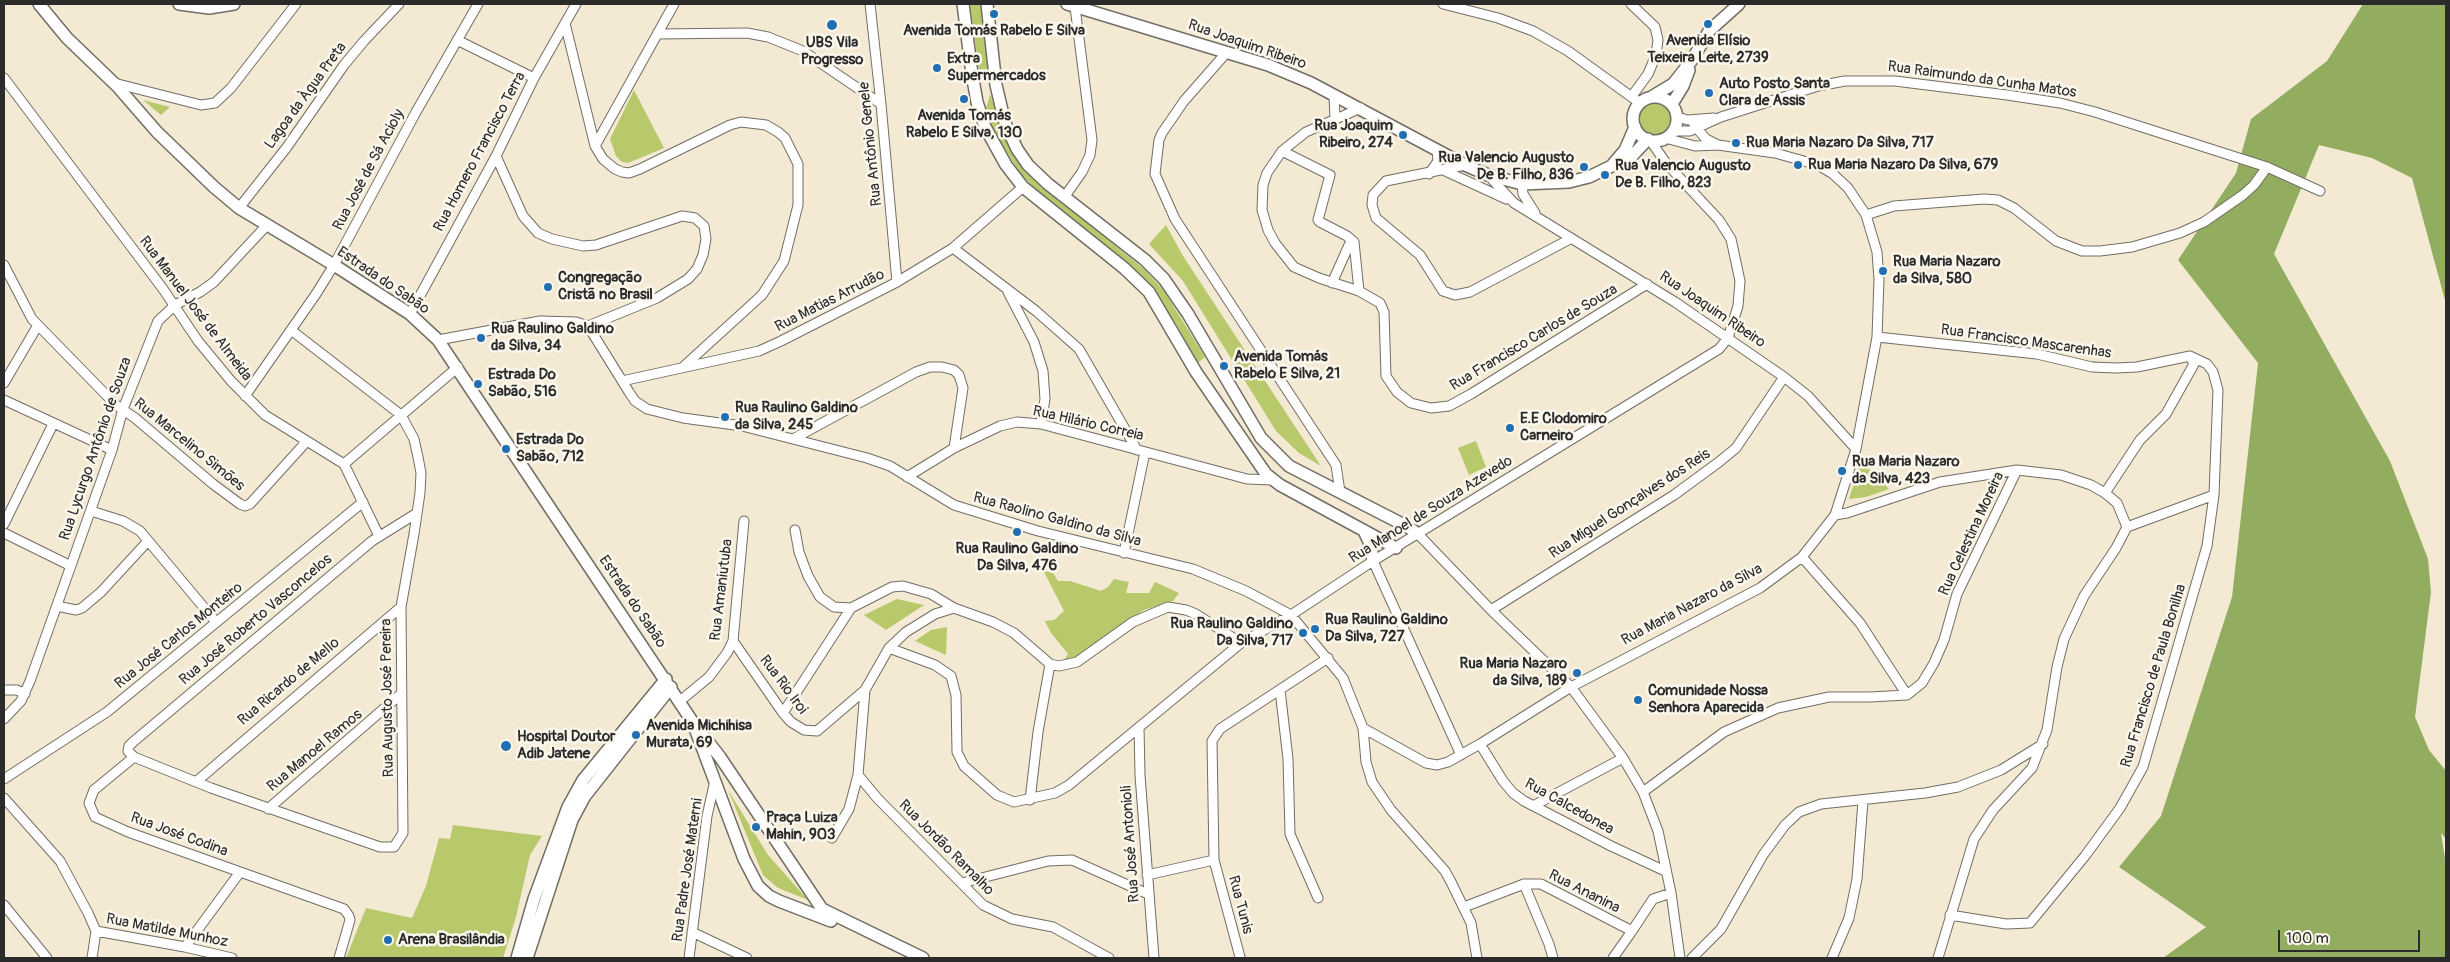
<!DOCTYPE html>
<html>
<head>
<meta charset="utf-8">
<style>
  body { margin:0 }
  #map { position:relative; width:2450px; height:962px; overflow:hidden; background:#f4e9d2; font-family:Pangolin,sans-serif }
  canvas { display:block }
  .frame { position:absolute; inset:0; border:5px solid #2b2b2b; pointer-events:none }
  .scale { position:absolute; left:2278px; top:930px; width:142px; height:22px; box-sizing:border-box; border:2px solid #2b2b2b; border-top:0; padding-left:6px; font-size:15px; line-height:18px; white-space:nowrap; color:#2b2b2b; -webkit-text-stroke:4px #fbf7ec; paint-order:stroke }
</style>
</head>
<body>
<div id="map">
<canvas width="2450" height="962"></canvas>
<div class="frame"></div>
<div class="scale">100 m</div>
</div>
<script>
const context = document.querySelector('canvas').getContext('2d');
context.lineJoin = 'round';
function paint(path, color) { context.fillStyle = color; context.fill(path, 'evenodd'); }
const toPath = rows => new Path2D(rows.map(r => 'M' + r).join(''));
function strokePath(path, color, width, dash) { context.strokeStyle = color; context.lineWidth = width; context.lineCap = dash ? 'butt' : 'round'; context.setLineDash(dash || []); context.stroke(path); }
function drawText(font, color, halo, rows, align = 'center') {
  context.font = font + ' Pangolin,sans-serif'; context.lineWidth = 5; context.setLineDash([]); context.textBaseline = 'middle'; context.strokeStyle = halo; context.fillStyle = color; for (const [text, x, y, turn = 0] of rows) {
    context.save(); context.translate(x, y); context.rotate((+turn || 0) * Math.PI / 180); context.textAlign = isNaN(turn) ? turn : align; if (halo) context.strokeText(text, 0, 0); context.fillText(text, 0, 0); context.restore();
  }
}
paint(toPath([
  [970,4,981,4,990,78,980,78],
  [634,90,664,148,628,163,622,162,616,156,610,139],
  [990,94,1013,154,1031,177,1145,270,1164,291,1205,357,1198,363,1176,324,1148,282,1116,253,1038,192,1020,173,990,125,986,109],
  [143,100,170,107,161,115],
  '1638 119a18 18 0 1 1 36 0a18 18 0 1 1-36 0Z',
  [1166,225,1183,256,1321,466,1299,453,1276,431,1183,281,1149,244],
  [1476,441,1486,467,1469,475,1458,448],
  [1861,461,1889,489,1866,497,1849,499],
  [1052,571,1058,581,1070,581,1101,591,1108,587,1114,579,1129,582,1126,593,1149,593,1155,582,1179,593,1173,601,1144,610,1103,637,1080,656,1062,663,1068,654,1051,633,1045,621,1054,620,1064,611,1044,572],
  [897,599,924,605,886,630,864,615],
  [947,627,946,655,915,641,931,630],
  [728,790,768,855,808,900,778,888,763,875],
  [453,825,542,836,530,855,516,917,503,958,346,958,366,908,412,918,426,886,439,838,450,839]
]), '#b8c96c');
paint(toPath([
  [2363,4,2446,4,2446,304,2412,178,2372,158,2319,145,2274,254,2390,461,2428,559,2431,592,2415,717,2429,750,2446,771,2446,839,2441,833,2446,865,2446,958,2163,958,2206,927,2119,867,2161,816,2232,597,2258,363,2178,260,2236,173,2251,119,2327,61]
]), '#92ad60');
const street = toPath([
  [870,4,881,104,897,282],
  [1443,4,1498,18,1533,31,1568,51,1640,103],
  [1631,4,1655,27,1658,40,1656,55,1648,74,1632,96],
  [565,23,595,146,603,159,615,169,622,172,629,173,640,169,730,125,741,122,766,125,778,132,785,138,798,164,798,205,784,261,762,295,683,367],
  [657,34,747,33,768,37,803,51,881,104],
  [457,40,534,78],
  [1227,52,1184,101,1162,133,1159,140,1155,174,1175,219,1336,465,1340,492],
  [4,78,163,289,198,341,231,381,265,415,344,464,379,536],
  [114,83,201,105,215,103,231,88,296,4],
  [1334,95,1335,119],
  [1361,108,1306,132,1282,151,1267,173,1263,185,1262,210,1268,230,1275,243,1294,267,1319,278,1359,291,1380,303,1384,312,1386,376,1397,392,1411,403,1431,408,1449,406,1471,394,1647,284],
  [1677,117,1688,120,1714,118],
  [1694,125,1706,139,1718,145],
  [1673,131,1690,131,1721,117,1818,86,1845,81,1895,81,2007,95,2060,103,2095,112,2267,167,2320,191],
  [595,146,674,4],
  [1282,151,1330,175,1318,220,1320,222,1347,236,1354,242],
  [496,156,523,216,538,233,552,239,583,246,596,245,682,216,695,218,704,226,706,239,703,255,697,269,688,279,657,298,588,326],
  [1465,165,1386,181,1373,195,1372,205,1376,218,1420,255,1443,291,1455,295,1470,292,1570,239],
  [1443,170,1506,199],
  [1429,174,1438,161,1437,150],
  [1488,175,1514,203,1675,302,1784,377,1808,396,1856,449],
  [1522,184,1523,194,1535,213],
  [1065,196,1082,172,1090,155,1092,140,1075,7],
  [239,208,287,147,344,65,364,41,399,4],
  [1866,215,1894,206,1984,199,1998,200,2014,208,2056,241,2082,251,2100,251,2132,247,2180,233,2204,222,2243,195,2254,185,2267,167],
  [953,248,1036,311,1079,349,1137,450],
  [4,265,32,319,116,405,135,418,213,484,240,504,245,506,250,504,307,441],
  [1332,283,1349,245,1354,242,1359,291],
  [1008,292,1034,342,1043,371,1045,399,1041,424],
  [410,314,496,156,534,78,576,4],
  [291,330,401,415,414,439,418,457,421,473,420,493,414,534,401,607,403,833,394,847,380,847,211,788,134,757,128,751,129,746,133,742,372,541,417,513],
  [1877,337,2037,354,2092,367,2116,368,2137,367,2190,356,2207,364,2213,372,2218,390,2214,495,2207,546,2143,767,2120,808,2085,856,2030,923,2006,924,1950,915],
  [438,340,540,321,576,322,588,326,629,392,635,401,647,409,683,418,742,426,867,458,890,466,954,505,1038,531,1193,569,1246,591,1291,615,1343,678,1363,728,1366,762,1372,782,1391,810,1445,871,1451,882,1471,923,1477,958],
  [622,381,759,351,781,341,897,282,953,248,1023,187],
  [4,383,38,325],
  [245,396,316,294,334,265,416,112,478,4],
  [4,400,112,450],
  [793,439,916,372,930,367,942,367,954,370,959,375,963,388,954,448],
  [344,464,458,367],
  [907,477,954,448,1000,426,1017,422,1041,424,1247,479,1273,480],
  [2105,493,2140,440,2166,414,2194,364,2190,356],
  [91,511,123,521,140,531,216,622],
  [1835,515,1847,513,1940,482,2017,470,2061,475,2091,485,2105,493,2117,503,2127,527,2214,495],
  [4,524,53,424],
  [795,530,799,552,808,576,820,597,834,607,851,608,892,587,903,586,931,594,954,608],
  [4,533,71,566],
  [1418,534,1491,610,1571,687,1623,758,1643,792,1658,831,1671,893,1680,958],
  [1124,553,1145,452],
  [1802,557,1860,623,1907,695],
  [1373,561,1461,755],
  [57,606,76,610,82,608,101,592,148,541],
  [1491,610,1674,495,1719,462,1736,448,1784,377],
  [733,641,783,713,791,722,804,730,817,731,865,690],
  [889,648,935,665,951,676,956,695,957,752,964,766,997,795,1014,802,1055,793,1069,785,1241,643,1291,615,1373,561,1719,349,1728,338,1738,306,1740,281,1731,239,1719,220,1666,163,1650,140],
  [4,690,17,690,25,694],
  [1280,690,1288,759,1290,834,1318,898],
  [680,701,709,677,727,653,733,641,744,521],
  [783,713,851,608],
  [4,719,21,701,30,681,112,450,123,409,158,321,175,305,200,292,214,282,267,225],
  [1139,727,1140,775,1154,958],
  [1363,728,1426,763,1437,765,1448,762,1480,744,1571,687,1760,588,1802,557,1835,515,1856,449,1877,337,1879,279,1877,252,1866,215,1848,188,1833,174,1818,165,1775,153,1718,145,1695,146,1665,138],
  [1480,744,1503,781,1513,793,1524,801,1611,846,1665,871],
  [134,757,94,790,89,803,95,817,128,832,344,909,349,916,350,920,339,958],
  [858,775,878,799,983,905,1012,919,1053,927,1109,958],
  [4,779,107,712,363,502],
  [197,781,401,607],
  [1643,792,1724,732,1778,708,1829,697,1870,697,1907,695,1922,683,1934,663,1944,640,1957,594,2017,470],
  [4,798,60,861,88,913,96,931,92,958],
  [1030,800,1038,732,1050,664],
  [1533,806,1623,758],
  [268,809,402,693],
  [832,838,849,809,858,775,865,690,889,648,906,632,935,614,954,608,993,622,1014,633,1050,664,1059,666,1077,662,1133,622,1168,607,1186,610,1196,614,1241,643],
  [1147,875,1214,860],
  [962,883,1048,861,1072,860,1148,894],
  [1524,884,1549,944,1553,958],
  [4,905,47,958],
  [1464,907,1524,884,1541,884,1632,931,1613,958],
  [96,931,185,947,232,958],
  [1632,931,1653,899,1671,893],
  [692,932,747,958],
  [185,947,240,872],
  [1240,957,1214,860,1212,741,1220,729,1229,723,1328,658],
  [689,958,707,816,714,785],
  [1692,958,1721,929,1763,855,1785,825,1799,812,1821,804,1925,793,1958,787,2001,770,2043,744],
  [1832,958,1849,918,1857,879,1863,801],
  [1938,958,1974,839,1993,810,2032,768,2047,730,2057,667,2064,639,2084,596,2116,548,2127,527]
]);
const secondary = toPath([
  [39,4,67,38,117,86,157,132,214,187,239,208,334,265,410,314,438,340,692,721,720,757,822,909,923,958],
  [179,4,209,8,234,4],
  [963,4,972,74,977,102,985,127,1006,165,1023,187,1124,268,1149,292,1196,372,1266,474,1280,485,1396,548],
  [987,4,996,85,1005,123,1017,149,1028,165,1048,184,1145,260,1164,279,1188,314,1261,438,1289,466,1408,527,1418,534],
  [1067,4,1268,65,1311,83,1465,165,1488,175,1522,184,1569,182,1589,177,1632,156,1648,139],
  [1653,96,1673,84,1692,60,1709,31,1739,4],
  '1633 119a22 22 0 1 1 44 0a22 22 0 1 1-44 0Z',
  [1672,104,1683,86,1689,70],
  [1613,164,1625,150,1635,127],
  [1364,531,1371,546,1373,561],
  [696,731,744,859,758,886,769,896,779,901,831,921],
  [517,958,534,899,568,807,583,780,666,679],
  [527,958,572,820,585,796,671,687]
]);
strokePath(street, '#716e65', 11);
strokePath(secondary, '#716e65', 14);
strokePath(street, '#fff', 9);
strokePath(secondary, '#fff', 11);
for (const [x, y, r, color] of [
  [994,14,5,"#1f6fb2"],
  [1708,24,5,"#1f6fb2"],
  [832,25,6,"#1f6fb2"],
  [937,68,5,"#1f6fb2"],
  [1709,93,5,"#1f6fb2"],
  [964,99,5,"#1f6fb2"],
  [1403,135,5,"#1f6fb2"],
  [1736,143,5,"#1f6fb2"],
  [1798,165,5,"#1f6fb2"],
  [1584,167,5,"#1f6fb2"],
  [1605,175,5,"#1f6fb2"],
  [1883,271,5,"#1f6fb2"],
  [548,287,5,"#1f6fb2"],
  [481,338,5,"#1f6fb2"],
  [1224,366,5,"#1f6fb2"],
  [478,384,5,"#1f6fb2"],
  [725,417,5,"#1f6fb2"],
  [1510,428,5,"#1f6fb2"],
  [506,449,5,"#1f6fb2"],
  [1842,471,5,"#1f6fb2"],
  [1017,532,5,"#1f6fb2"],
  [1315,629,5,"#1f6fb2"],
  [1303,633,5,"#1f6fb2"],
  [1577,673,5,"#1f6fb2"],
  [1638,700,5,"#1f6fb2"],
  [636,735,5,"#1f6fb2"],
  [506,746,6,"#1f6fb2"],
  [756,827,5,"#1f6fb2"],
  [388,940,5,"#1f6fb2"]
]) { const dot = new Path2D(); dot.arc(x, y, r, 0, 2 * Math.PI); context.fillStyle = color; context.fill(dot); strokePath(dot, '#fbf7ec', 2); }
drawText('bold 15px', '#2b2b2b', '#fbf7ec', [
  ["Avenida Tomás Rabelo E Silva",994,31,"center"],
  ["Avenida Elísio",1708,41,"center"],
  ["Teixeira Leite, 2739",1708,58,"center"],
  ["UBS Vila",832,43,"center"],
  ["Progresso",832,60,"center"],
  ["Extra",947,59],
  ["Supermercados",947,76],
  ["Auto Posto Santa",1719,84],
  ["Clara de Assis",1719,101],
  ["Avenida Tomás",964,116,"center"],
  ["Rabelo E Silva, 130",964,133,"center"],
  ["Rua Joaquim",1393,126,"right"],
  ["Ribeiro, 274",1393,143,"right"],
  ["Rua Maria Nazaro Da Silva, 717",1746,143],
  ["Rua Valencio Augusto",1574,158,"right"],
  ["De B. Filho, 836",1574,175,"right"],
  ["Rua Maria Nazaro Da Silva, 679",1808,165],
  ["Rua Valencio Augusto",1615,166],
  ["De B. Filho, 823",1615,183],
  ["Rua Maria Nazaro",1893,262],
  ["da Silva, 580",1893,279],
  ["Congregação",558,278],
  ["Cristã no Brasil",558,295],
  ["Rua Raulino Galdino",491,329],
  ["da Silva, 34",491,346],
  ["Avenida Tomás",1234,357],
  ["Rabelo E Silva, 21",1234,374],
  ["Estrada Do",488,375],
  ["Sabão, 516",488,392],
  ["Rua Raulino Galdino",735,408],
  ["da Silva, 245",735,425],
  ["E.E Clodomiro",1520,419],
  ["Carneiro",1520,436],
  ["Estrada Do",516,440],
  ["Sabão, 712",516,457],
  ["Rua Maria Nazaro",1852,462],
  ["da Silva, 423",1852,479],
  ["Rua Raulino Galdino",1017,549,"center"],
  ["Da Silva, 476",1017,566,"center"],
  ["Rua Raulino Galdino",1325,620],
  ["Da Silva, 727",1325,637],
  ["Rua Raulino Galdino",1293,624,"right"],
  ["Da Silva, 717",1293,641,"right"],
  ["Rua Maria Nazaro",1567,664,"right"],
  ["da Silva, 189",1567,681,"right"],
  ["Comunidade Nossa",1648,691],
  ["Senhora Aparecida",1648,708],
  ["Avenida Michihisa",646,726],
  ["Murata, 69",646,743],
  ["Hospital Doutor",517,737],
  ["Adib Jatene",517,754],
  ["Praça Luiza",766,818],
  ["Mahin, 903",766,835],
  ["Arena Brasilândia",398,940]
], 'left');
drawText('15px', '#2b2b2b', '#fbf7ec', [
  ["Rua Joaquim Ribeiro",1247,45,19],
  ["Rua Raimundo da Cunha Matos",1982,80,8],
  ["Lagoa da Àgua Preta",306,96,-54],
  ["Rua Antônio Genele",871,144,-96],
  ["Rua Homero Francisco Terra",480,152,-62],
  ["Rua José de Sá Acioly",369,170,-62],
  ["Estrada do Sabão",383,281,34],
  ["Rua Matias Arrudão",830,301,-27],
  ["Rua Manuel José de Almeida",195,309,53],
  ["Rua Joaquim Ribeiro",1712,310,34],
  ["Rua Francisco Carlos de Souza",1534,338,-31],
  ["Rua Francisco Mascarenhas",2026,342,8],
  ["Rua Hilário Correia",1088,424,13],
  ["Rua Marcelino Simões",189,445,39],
  ["Rua Lycurgo Antônio de Souza",96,449,-71],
  ["Rua Miguel Gonçalves dos Reis",1630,504,-33],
  ["Rua Manoel de Souza Azevedo",1431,510,-32],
  ["Rua Raolino Galdino da Silva",1057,520,15],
  ["Rua Celestina Moreira",1972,534,-65],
  ["Rua Amaniutuba",722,590,-83],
  ["Estrada do Sabão",632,602,56],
  ["Rua Maria Nazaro da Silva",1692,605,-28],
  ["Rua José Roberto Vasconcelos",256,620,-40],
  ["Rua José Carlos Monteiro",179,636,-39],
  ["Rua Francisco de Paula Bonilha",2154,676,-73],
  ["Rua Ricardo de Mello",289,682,-40],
  ["Rua Rio Iroi",783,685,53],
  ["Rua Augusto José Pereira",388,698,-91],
  ["Rua Manoel Ramos",315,751,-40],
  ["Rua Calcedonea",1569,807,29],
  ["Rua José Codina",179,835,20],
  ["Rua José Antonioli",1131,844,-94],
  ["Rua Jordão Ramalho",946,848,45],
  ["Rua Padre José Materni",688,870,-82],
  ["Rua Ananina",1584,892,27],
  ["Rua Tunis",1240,905,75],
  ["Rua Matilde Munhoz",167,931,11]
]);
</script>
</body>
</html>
